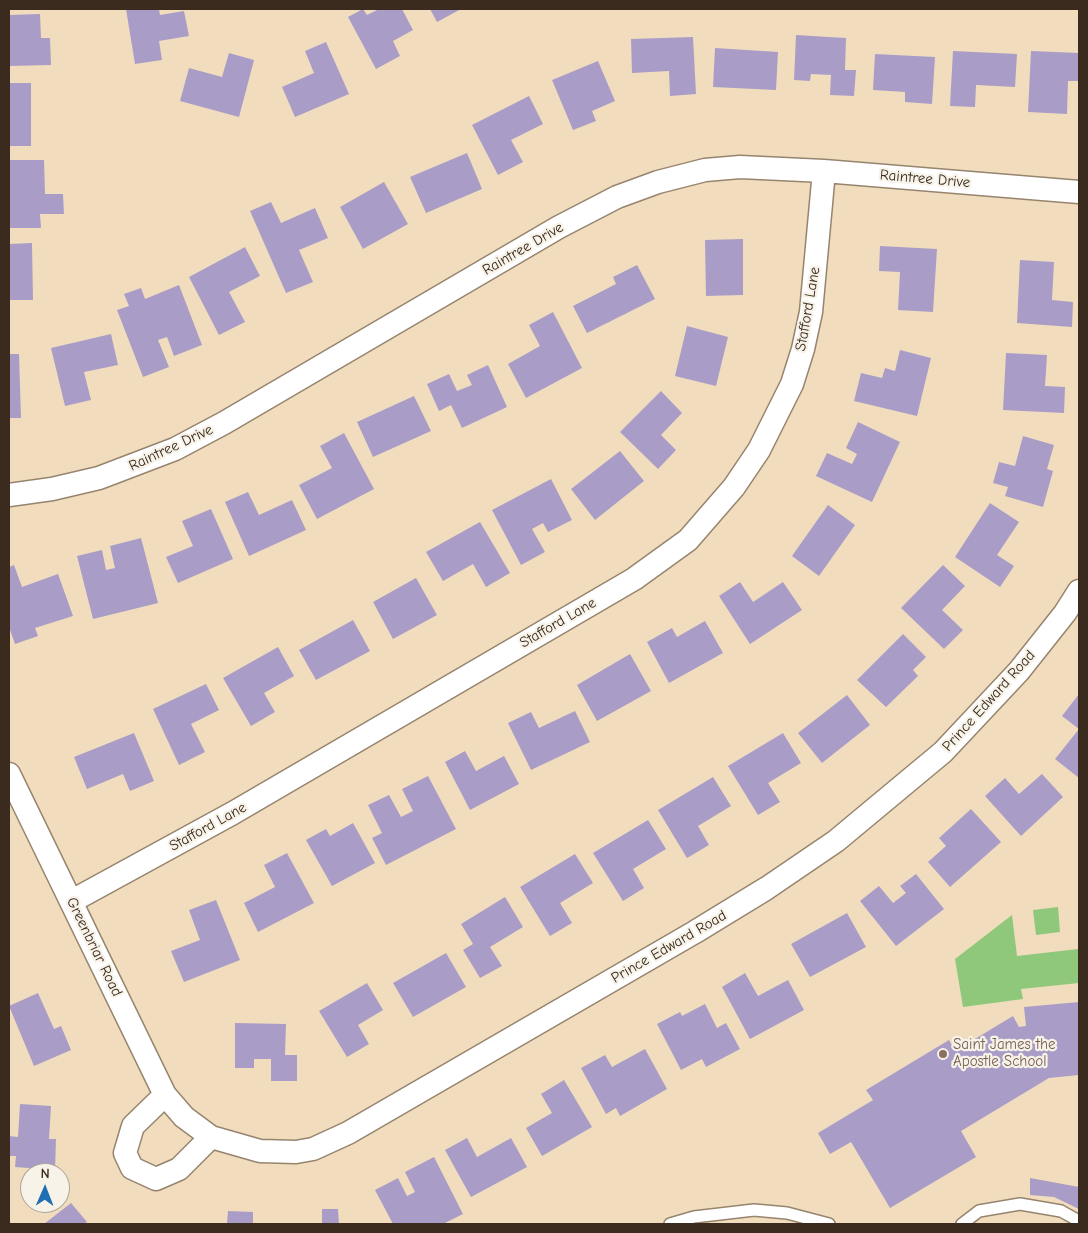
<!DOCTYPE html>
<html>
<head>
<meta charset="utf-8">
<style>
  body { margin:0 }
  #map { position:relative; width:1088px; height:1233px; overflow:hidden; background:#f1ddbd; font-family:"Comic Neue",sans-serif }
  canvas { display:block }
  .frame { position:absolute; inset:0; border:10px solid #3b2a1e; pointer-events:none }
  .north { position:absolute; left:20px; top:1163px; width:50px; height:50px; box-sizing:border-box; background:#f7f3e8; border:1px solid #aca397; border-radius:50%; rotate:1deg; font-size:14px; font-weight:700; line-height:20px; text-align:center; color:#3b2a1e }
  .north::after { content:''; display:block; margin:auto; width:18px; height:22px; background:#1f6fb2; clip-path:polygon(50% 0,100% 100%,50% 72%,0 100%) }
</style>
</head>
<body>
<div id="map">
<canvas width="1088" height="1233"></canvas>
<div class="frame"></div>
<div class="north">N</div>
</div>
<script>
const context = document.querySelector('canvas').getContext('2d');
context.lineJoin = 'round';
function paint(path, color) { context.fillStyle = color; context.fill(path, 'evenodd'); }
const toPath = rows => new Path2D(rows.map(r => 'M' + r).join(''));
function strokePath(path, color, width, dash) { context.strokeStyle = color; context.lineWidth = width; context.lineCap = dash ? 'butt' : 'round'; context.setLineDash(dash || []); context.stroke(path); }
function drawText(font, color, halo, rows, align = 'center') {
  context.font = font + ' "Comic Neue",sans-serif'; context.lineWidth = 4.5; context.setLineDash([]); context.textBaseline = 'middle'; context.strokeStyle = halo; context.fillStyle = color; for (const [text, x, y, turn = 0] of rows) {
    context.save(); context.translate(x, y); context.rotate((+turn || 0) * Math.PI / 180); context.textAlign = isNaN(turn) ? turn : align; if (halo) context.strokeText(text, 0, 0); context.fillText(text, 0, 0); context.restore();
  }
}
paint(toPath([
  [1058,907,1060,932,1036,935,1033,910],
  [1012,915,1017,956,1078,949,1079,983,1021,989,1023,999,963,1007,955,959]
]), '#8fc87b');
paint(toPath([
  [126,9,159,9,160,15,184,11,189,36,159,41,162,60,135,64],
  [363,9,367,15,379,9,402,9,413,30,393,41,400,56,376,69,348,17],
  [430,9,461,9,437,22],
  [40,14,41,38,50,38,51,65,9,66,9,15],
  [796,35,846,38,845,70,856,70,854,96,830,95,831,75,811,74,810,81,794,80],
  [693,37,696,94,670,96,669,71,632,73,631,39],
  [326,42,349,94,295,117,282,87,314,73,305,51],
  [715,48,778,52,776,90,713,87],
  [953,51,1017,54,1015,87,976,85,975,107,950,106],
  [1031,51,1079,53,1079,81,1068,81,1067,114,1028,112],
  [229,53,254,60,239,117,180,101,189,68,222,77],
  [875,54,935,57,932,104,905,102,905,92,873,90],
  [598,61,615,101,592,111,596,121,573,130,552,80],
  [9,83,31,83,31,146,9,146],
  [529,96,543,124,511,140,523,162,498,175,472,125],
  [467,153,482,189,426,213,410,177],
  [9,160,44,160,45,194,63,194,64,214,40,214,41,228,9,228],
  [384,182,408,224,363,249,340,207],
  [271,202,281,223,315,208,328,238,299,250,313,282,286,293,250,211],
  [743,239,743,295,706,296,705,240],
  [32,243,33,300,9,300,9,244],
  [880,246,937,249,933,312,898,310,900,272,879,271],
  [245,247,260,276,229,292,245,322,219,335,189,277],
  [1020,260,1054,262,1052,300,1073,302,1072,327,1017,323],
  [637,265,655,299,587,333,573,306,616,284,613,277],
  [179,285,202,345,174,356,167,337,158,340,169,367,143,377,117,310,129,306,124,294,141,288,145,299],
  [553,312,582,368,526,398,508,364,540,346,529,325],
  [687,326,728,337,716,386,675,376],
  [111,334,118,365,84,372,91,400,65,406,51,348],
  [900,350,931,358,917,416,854,401,861,373,882,378,885,368,895,371],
  [1006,353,1047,355,1045,386,1065,387,1064,413,1003,410],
  [9,354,19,354,21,418,9,418],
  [488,365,507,407,462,428,451,405,439,411,427,384,449,374,457,391,472,385,467,375],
  [661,391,682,413,661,435,676,450,658,469,620,432],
  [414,396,431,431,373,457,357,422],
  [858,422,900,442,872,502,816,476,827,453,852,464,857,454,846,448],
  [344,433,374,489,317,519,299,485,332,468,320,446],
  [1023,436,1054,445,1047,469,1053,471,1043,507,1005,496,1008,487,993,483,999,462,1015,466],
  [620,451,644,481,595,520,571,489],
  [551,479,572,520,548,532,543,523,532,529,545,552,521,565,492,510],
  [248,492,259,515,292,500,306,530,249,556,225,502],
  [990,503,1019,522,997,555,1014,566,1000,587,955,557],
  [828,505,855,525,819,576,792,556],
  [211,509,233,559,178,583,166,557,193,546,182,521],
  [480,522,510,573,486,587,473,564,443,581,426,552],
  [141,538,158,603,93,619,77,556,102,550,106,570,115,568,110,546],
  [14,565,22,587,58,574,73,616,35,628,38,636,15,644,9,627,9,567],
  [943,565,965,586,942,610,963,630,944,649,901,608],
  [416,578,437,615,393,639,373,602],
  [740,582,753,602,783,582,802,610,750,644,719,596],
  [353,620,370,651,316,680,299,650],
  [705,621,723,653,669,683,647,642,672,628,677,637],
  [903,634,926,657,913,670,918,676,886,707,857,680],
  [278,647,294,676,264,693,275,712,251,726,223,678],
  [630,654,651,691,597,721,577,685],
  [206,684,219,710,191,724,205,752,179,765,153,709],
  [1079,694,1079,778,1055,759,1079,729,1062,716],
  [847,695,870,725,822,763,798,733],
  [575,711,590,742,531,770,508,723,531,712,539,728],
  [134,733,154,781,130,791,123,774,87,789,74,757],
  [783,733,801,763,768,783,780,802,758,815,728,766],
  [465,751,476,771,504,756,519,784,470,810,445,762],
  [1042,774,1063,797,1021,836,985,796,1005,778,1019,794],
  [428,776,456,829,386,865,372,838,382,833,368,805,389,795,401,817,413,811,402,789],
  [713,777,731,806,698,826,709,845,687,858,658,810],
  [971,809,1001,842,950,887,928,862,946,846,939,838],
  [648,820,666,849,633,869,644,888,623,901,593,853],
  [353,823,375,863,332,886,306,840,326,829,330,836],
  [287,853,314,903,258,932,244,903,275,887,264,865],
  [575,854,593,883,560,903,572,923,550,936,520,887],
  [916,874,944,909,896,946,860,901,879,886,893,903,906,893,900,886],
  [505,897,523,927,490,947,502,966,480,978,463,950,473,944,461,924],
  [216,900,240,960,184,982,171,951,200,940,189,910],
  [847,913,866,947,810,977,791,944],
  [446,953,466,987,413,1017,393,983],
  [745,973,758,996,788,980,804,1010,750,1039,722,987],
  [367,983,383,1010,358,1025,369,1044,347,1057,319,1011],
  [38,993,54,1029,61,1026,71,1050,34,1066,9,1006],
  [1079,1002,1079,1075,1049,1078,961,1131,976,1157,890,1208,851,1142,830,1154,818,1133,873,1100,866,1090,949,1040,955,1051,1013,1016,1019,1027,1026,1026,1024,1007],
  [705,1004,717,1028,726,1023,740,1049,706,1067,702,1059,681,1070,657,1024,680,1012,682,1016],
  [235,1023,286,1024,285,1055,297,1055,297,1081,271,1081,271,1059,254,1059,254,1068,235,1068],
  [645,1049,667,1089,620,1116,616,1108,606,1114,581,1068,605,1055,612,1067],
  [564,1080,592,1127,542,1156,526,1128,552,1113,541,1094],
  [20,1104,51,1106,49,1139,56,1139,55,1170,15,1167,16,1156,9,1156,9,1136,18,1137],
  [467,1138,477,1157,511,1138,527,1167,471,1197,445,1150],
  [434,1157,463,1214,443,1224,393,1224,375,1190,398,1178,407,1196,415,1192,405,1172],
  [1030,1178,1079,1187,1079,1209,1054,1197,1030,1195],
  [71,1203,87,1222,84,1224,44,1224],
  [322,1209,338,1209,339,1224,322,1224],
  [228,1211,253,1212,253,1224,227,1224]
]), '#a99dc7');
const lane = toPath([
  [670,1224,694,1217,754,1210,787,1213,829,1224],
  [962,1224,979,1211,1020,1204,1061,1211,1079,1221]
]);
const street = toPath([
  [9,495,52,489,99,478,175,449,224,423,559,227,617,197,658,182,705,170,740,167,824,171,1079,192],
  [9,774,165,1095,184,1117,211,1137,260,1151,296,1152,313,1149,348,1133,695,932,767,888,836,841,943,752,1019,671,1065,613,1079,591],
  [72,901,233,813,634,579,688,540,734,487,759,450,792,384,803,349,811,312,824,171],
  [165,1095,133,1126,125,1153,132,1168,156,1179,179,1169,211,1137]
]);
strokePath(lane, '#96846e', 14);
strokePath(street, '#96846e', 25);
strokePath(lane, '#fff', 11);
strokePath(street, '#fff', 22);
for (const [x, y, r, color] of [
  [943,1054,5,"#8d6e63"]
]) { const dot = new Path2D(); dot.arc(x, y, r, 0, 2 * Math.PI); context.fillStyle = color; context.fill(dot); strokePath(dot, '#f7f3e8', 2); }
drawText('15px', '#3b2a1e', '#f7f3e8', [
  ["Raintree Drive",925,179,5],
  ["Raintree Drive",523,249,-30],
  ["Stafford Lane",808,309,-80],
  ["Raintree Drive",171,448,-25],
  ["Stafford Lane",558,623,-30],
  ["Prince Edward Road",989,701,-48],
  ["Stafford Lane",208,827,-29],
  ["Greenbriar Road",94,947,64],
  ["Prince Edward Road",669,947,-30]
]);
drawText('15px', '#785e54', '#f7f3e8', [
  ["Saint James the",953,1045],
  ["Apostle School",953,1062]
], 'left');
</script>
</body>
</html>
